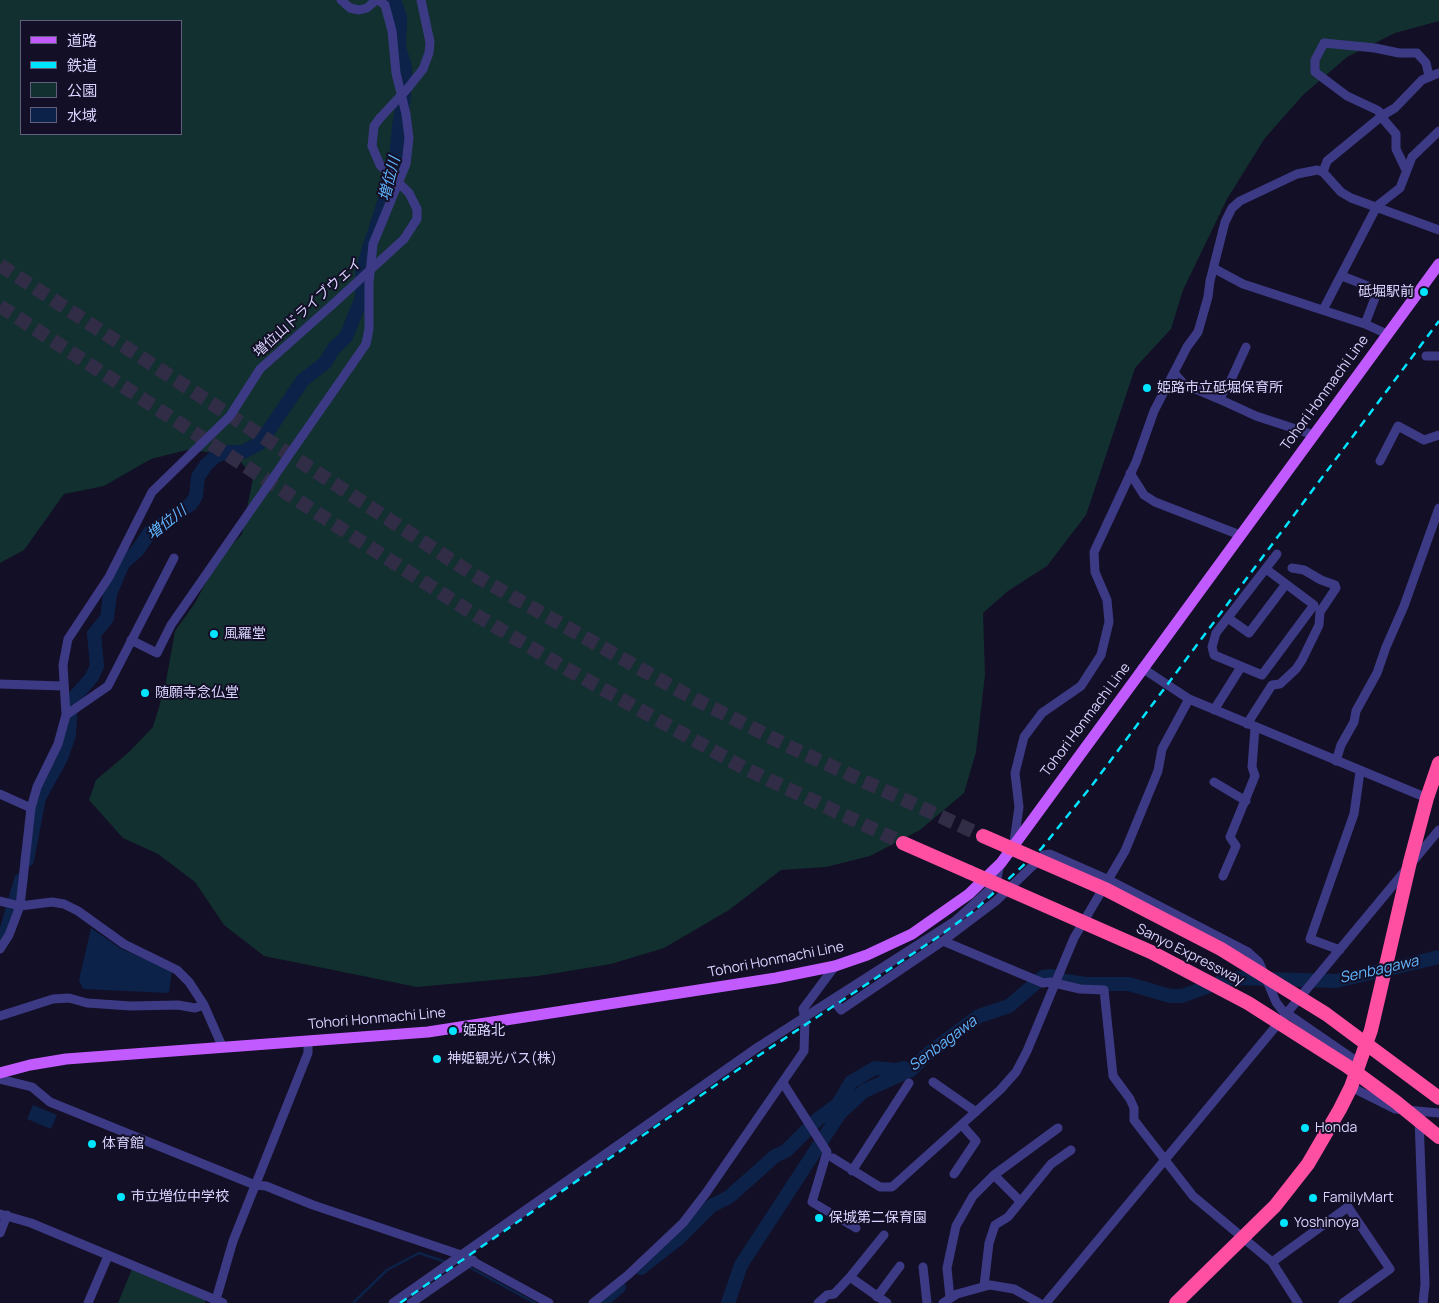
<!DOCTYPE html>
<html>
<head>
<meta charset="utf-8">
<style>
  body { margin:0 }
  #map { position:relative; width:1439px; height:1303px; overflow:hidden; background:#130f26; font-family:Manrope,"Noto Sans JP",sans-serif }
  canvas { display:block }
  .legend { position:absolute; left:20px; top:20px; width:162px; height:115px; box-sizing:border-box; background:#130f26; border:1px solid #625e7d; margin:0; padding:6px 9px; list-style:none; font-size:15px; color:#d9d4ff }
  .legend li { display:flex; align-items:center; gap:10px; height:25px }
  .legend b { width:25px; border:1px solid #625e7d }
</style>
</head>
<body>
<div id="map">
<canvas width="1439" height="1303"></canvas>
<ul class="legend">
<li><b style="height:6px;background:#c25bff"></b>道路</li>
<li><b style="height:6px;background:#00e5ff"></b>鉄道</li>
<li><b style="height:14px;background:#12302f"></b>公園</li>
<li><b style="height:14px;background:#0c2248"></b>水域</li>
</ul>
</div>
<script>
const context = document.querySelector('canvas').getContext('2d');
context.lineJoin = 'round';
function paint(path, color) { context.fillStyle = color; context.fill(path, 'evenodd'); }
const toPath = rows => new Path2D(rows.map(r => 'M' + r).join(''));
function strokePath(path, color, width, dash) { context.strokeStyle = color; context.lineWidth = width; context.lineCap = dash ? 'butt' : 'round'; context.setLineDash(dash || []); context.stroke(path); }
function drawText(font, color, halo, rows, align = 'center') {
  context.font = font + ' Manrope,"Noto Sans JP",sans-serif'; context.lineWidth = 4; context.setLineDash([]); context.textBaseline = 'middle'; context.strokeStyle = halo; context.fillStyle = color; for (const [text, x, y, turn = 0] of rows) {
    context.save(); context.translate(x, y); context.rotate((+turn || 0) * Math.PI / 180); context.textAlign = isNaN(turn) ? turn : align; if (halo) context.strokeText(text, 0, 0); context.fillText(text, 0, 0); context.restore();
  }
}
paint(toPath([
  [0,0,1439,0,1439,21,1395,33,1347,57,1303,95,1265,138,1227,199,1183,290,1171,329,1135,368,1086,515,1047,566,1008,591,983,613,985,675,976,752,964,793,920,830,870,856,826,867,781,870,729,910,664,948,611,964,538,976,417,987,264,956,224,925,195,882,158,854,123,838,89,800,96,780,128,753,153,727,165,687,175,631,195,603,218,559,242,534,253,478,236,455,187,450,151,459,104,486,64,494,24,550,0,563],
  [21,21,181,21,181,134,21,134],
  [132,1269,205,1300,205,1303,118,1303]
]), '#12302f');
paint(toPath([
  [91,928,120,948,172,971,169,993,83,989,79,980],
  [33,1105,57,1115,51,1129,27,1119]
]), '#0c2248');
strokePath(toPath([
  [469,1267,535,1303],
  [353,1303,387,1270,419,1253,446,1262]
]), '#0c2248', 2.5);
strokePath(toPath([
  [27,860,39,798,61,758,69,735,71,701,92,677,97,666,94,634,107,618,110,594,123,563,137,551,150,532,191,504,196,496,198,477,206,465,216,456,227,452,243,452,260,443,303,380,325,363,334,348,346,337,352,322,362,298,362,271,366,258,395,169,399,126,404,98,405,67,399,47,400,17,394,0],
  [2,938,6,932,21,880],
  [641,1268,678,1239,711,1206,729,1197,775,1156,786,1151,818,1119,838,1104,851,1082,875,1068,895,1070,904,1068],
  [600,1303,619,1287],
  [728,1303,741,1265,840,1113,864,1091,911,1070,929,1053,979,1016,1009,1006,1043,977,1052,976,1065,981,1087,984,1129,984,1170,996,1182,996,1232,978,1336,981,1439,957]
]), '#0c2248', 14);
strokePath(toPath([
  [0,265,474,575,687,695,792,748,983,836],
  [0,306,351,535,466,609,567,669,744,768,903,843]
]), '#312d47', 14, [14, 7]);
strokePath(toPath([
  [341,0,350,8,359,10,367,8,376,0],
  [421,0,430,42,429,53,423,69],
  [372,146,374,126,380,118],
  [1406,170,1396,149,1396,134,1384,120,1383,115,1377,110,1347,96,1315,72,1315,60,1324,43,1375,48,1399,53,1417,53,1426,63,1429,76],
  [1323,172,1327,161,1383,115,1395,108,1422,80,1439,73],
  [404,239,417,219,417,209],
  [1215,269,1243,284,1365,324,1387,334],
  [1342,276,1378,290,1365,324],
  [1323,310,1377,206,1400,188,1412,157,1439,131],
  [1426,356,1439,356],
  [1174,373,1184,384,1219,399,1256,416,1314,435],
  [1219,399,1230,382,1246,347],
  [1380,461,1398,426,1424,440,1439,435],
  [1130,473,1144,495,1155,502,1240,535],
  [1266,569,1314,605,1262,675,1214,655,1212,647,1216,633,1277,554],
  [1228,618,1249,633,1286,584],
  [131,640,157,653,171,625,366,344,369,329,369,283,373,244,406,164,409,138,406,114,396,73,392,31,385,5,378,0],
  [1142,668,1189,699,1427,798],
  [0,684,63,686],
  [1214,710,1241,667],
  [66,715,108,686,174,558],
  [1247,724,1272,685,1280,684,1296,669,1302,660,1319,625,1320,612,1336,588,1335,585,1321,580,1304,570,1292,568],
  [1336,761,1341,745,1354,722,1356,711,1377,673,1386,647,1404,606,1439,508],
  [1214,782,1246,801],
  [0,794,31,808],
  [1014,842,1019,807,1015,773,1024,737,1042,713,1081,686,1101,655,1109,622,1107,600,1095,572,1094,552,1136,462,1154,411,1187,347,1198,332,1208,297,1210,281,1225,222,1232,208,1240,201,1297,174,1317,170,1323,172,1341,192,1351,198,1439,230],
  [1223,876,1236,846,1230,837,1255,776,1252,767,1255,728],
  [0,901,20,906,52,902,64,904,78,911,124,944,177,970,189,982,204,1005,222,1046],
  [943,941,1043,983,1050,982,1080,989,1104,990,1113,1076,1130,1099,1134,1108,1134,1120,1193,1196,1272,1262,1298,1303],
  [0,949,9,935,20,906,31,808,37,787,58,744,66,715,63,665,68,639,109,577,152,492,230,416,260,369,332,305],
  [1340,950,1310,939,1354,814,1360,772],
  [833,1000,841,1010,943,941,996,901,1044,855,1050,854,1107,879,1248,952,1259,962,1276,1002,1282,1010,1359,1063],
  [0,1016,53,999,69,998,87,1003,131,1006,178,1005,195,1008,204,1005],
  [0,1079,32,1087,50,1102,255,1185,266,1186,313,1205,461,1255,549,1303],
  [933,1082,976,1112],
  [783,1083,827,1152,812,1202,856,1228],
  [1351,1087,1395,1109,1439,1113],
  [1419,1118,1425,1284,1423,1303],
  [833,1158,880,1187,892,1187,1000,1090,1016,1072,1027,1051,1074,938,1125,851,1158,771,1162,749,1189,699],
  [852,1171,909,1083],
  [954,1174,976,1141,962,1125],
  [994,1175,1020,1201],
  [0,1214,31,1223,223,1303],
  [0,1233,7,1215],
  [1272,1262,1348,1207,1390,1269,1343,1303],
  [923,1267,927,1303],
  [850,1277,884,1235],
  [984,1286,989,1243,995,1225,1008,1217,1051,1164,1071,1150],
  [877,1297,900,1266],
  [950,1298,947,1268,956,1226,973,1196,994,1175,1058,1128],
  [88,1303,108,1256],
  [215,1303,233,1241,308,1053,308,1041],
  [393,1303,758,1047,955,921,988,891,997,878,1000,864],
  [411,1303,473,1260],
  [593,1303,628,1275,683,1223,706,1193,804,1051,805,1019,803,1009,835,966],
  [818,1303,827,1295,834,1294,850,1277,887,1303],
  [943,1303,957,1294,990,1285,1014,1289,1039,1303],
  [1046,1303,1439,830]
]), '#3d3a85', 9);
strokePath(toPath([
  [0,1073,30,1065,66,1059,428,1032,776,978,835,966,867,955,912,934,969,894,1001,863,1439,264]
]), '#c25bff', 11);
strokePath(toPath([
  [903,843,969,872],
  [1176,1303,1275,1206,1308,1164,1340,1109,1351,1087,1371,1030,1410,862,1427,798,1439,763]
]), '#ff4fa3', 14);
strokePath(toPath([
  [400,1303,752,1060,938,937,975,910,1041,849,1093,784,1439,321]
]), '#00e5ff', 2.5, [8, 6]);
strokePath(toPath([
  [380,118,408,88,423,69],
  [372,146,380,165,409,193,417,209],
  [332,305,404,239]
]), '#3d3a85', 9);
strokePath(toPath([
  [983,836,1107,890,1221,949,1326,1014,1439,1098],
  [969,872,1151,952,1248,1003,1347,1066,1396,1102,1439,1137]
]), '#ff4fa3', 14);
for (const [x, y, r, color] of [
  [1424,292,5,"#00e5ff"],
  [1147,388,5,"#00e5ff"],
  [214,634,5,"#00e5ff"],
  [145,693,5,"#00e5ff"],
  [453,1031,5,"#00e5ff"],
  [437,1059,5,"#00e5ff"],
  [1305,1128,5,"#00e5ff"],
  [92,1144,5,"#00e5ff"],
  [121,1197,5,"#00e5ff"],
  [1313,1198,5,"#00e5ff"],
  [819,1218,5,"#00e5ff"],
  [1284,1223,5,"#00e5ff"]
]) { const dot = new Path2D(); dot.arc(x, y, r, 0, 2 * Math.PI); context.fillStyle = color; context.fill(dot); strokePath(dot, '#130f26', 2); }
drawText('14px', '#d9d4ff', '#130f26', [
  ["砥堀駅前",1414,292,"right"],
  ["姫路市立砥堀保育所",1157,388],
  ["風羅堂",224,634],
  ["随願寺念仏堂",155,693],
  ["姫路北",463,1031],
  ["神姫観光バス(株)",447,1059],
  ["Honda",1315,1128],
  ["体育館",102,1144],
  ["市立増位中学校",131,1197],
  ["FamilyMart",1323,1198],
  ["保城第二保育園",829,1218],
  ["Yoshinoya",1294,1223]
], 'left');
drawText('14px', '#d9d4ff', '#130f26', [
  ["増位山ドライブウェイ",308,308,-42],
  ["Tohori Honmachi Line",1325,393,-54],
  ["Tohori Honmachi Line",1086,720,-53],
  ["Sanyo Expressway",1190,955,27],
  ["Tohori Honmachi Line",776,960,-11],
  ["Tohori Honmachi Line",377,1019,-5]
]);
drawText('italic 15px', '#62b6ff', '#130f26', [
  ["増位川",390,179,-76],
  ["増位川",167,523,-38],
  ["Senbagawa",1379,970,-13],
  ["Senbagawa",943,1044,-37]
]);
</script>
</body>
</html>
